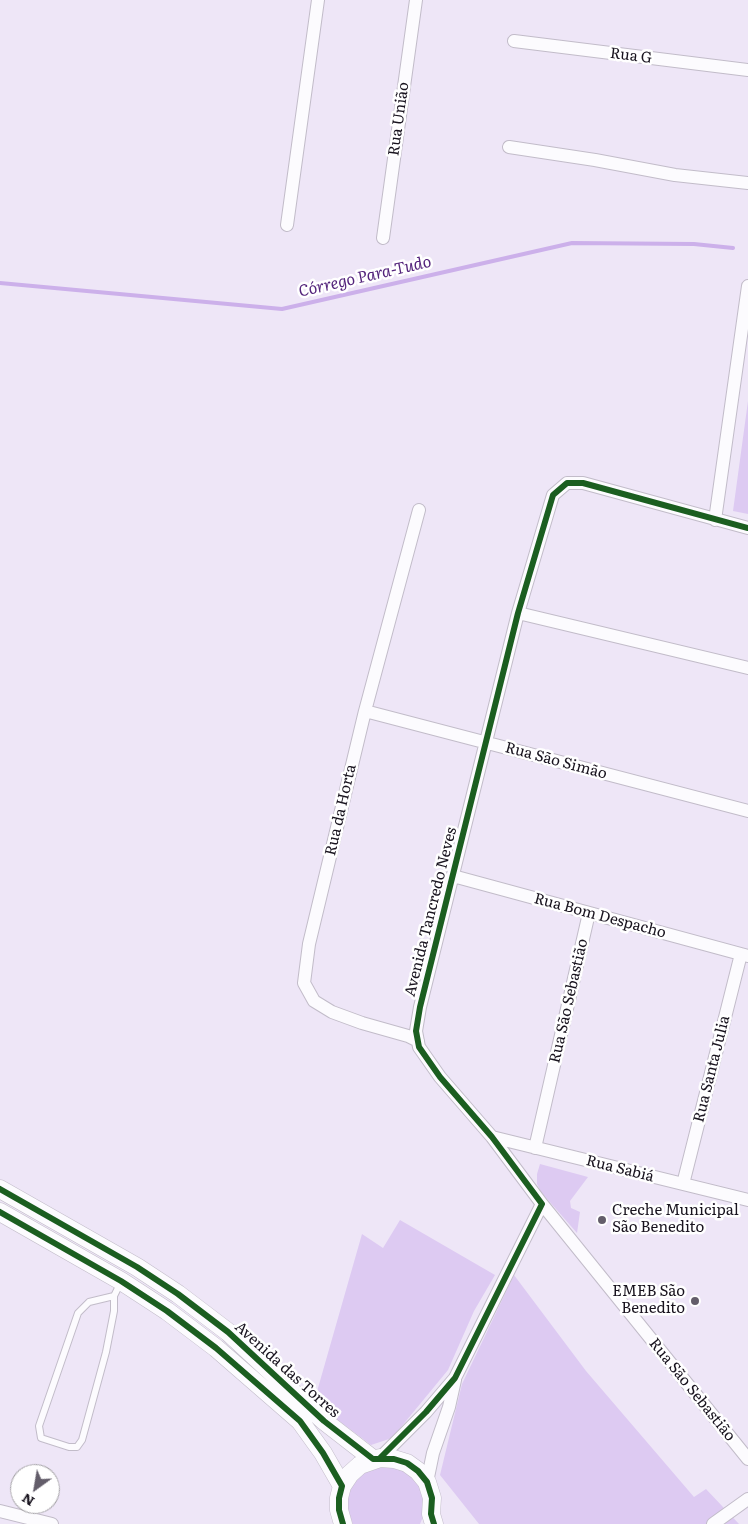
<!DOCTYPE html>
<html>
<head>
<meta charset="utf-8">
<style>
  body { margin:0 }
  #map { position:relative; width:748px; height:1524px; overflow:hidden; background:#eee6f7; font-family:Literata,serif }
  canvas { display:block }
  .north { position:absolute; left:10px; top:1464px; width:50px; height:50px; box-sizing:border-box; background:#fff; border:1px solid #a3a1a5; border-radius:50%; rotate:212deg; font-size:14px; font-weight:700; line-height:20px; text-align:center; color:#18131e }
  .north::after { content:''; display:block; margin:auto; width:18px; height:22px; background:#635d6a; clip-path:polygon(50% 0,100% 100%,50% 72%,0 100%) }
</style>
</head>
<body>
<div id="map">
<canvas width="748" height="1524"></canvas>
<div class="north">N</div>
</div>
<script>
const context = document.querySelector('canvas').getContext('2d');
context.lineJoin = 'round';
function paint(path, color) { context.fillStyle = color; context.fill(path, 'evenodd'); }
const toPath = rows => new Path2D(rows.map(r => 'M' + r).join(''));
function strokePath(path, color, width, dash) { context.strokeStyle = color; context.lineWidth = width; context.lineCap = dash ? 'butt' : 'round'; context.setLineDash(dash || []); context.stroke(path); }
function drawText(font, color, halo, rows, align = 'center') {
  context.font = font + ' Literata,serif'; context.lineWidth = 5; context.setLineDash([]); context.textBaseline = 'middle'; context.strokeStyle = halo; context.fillStyle = color; for (const [text, x, y, turn = 0] of rows) {
    context.save(); context.translate(x, y); context.rotate((+turn || 0) * Math.PI / 180); context.textAlign = isNaN(turn) ? turn : align; if (halo) context.strokeText(text, 0, 0); context.fillText(text, 0, 0); context.restore();
  }
}
paint(toPath([
  [748,401,748,514,733,511],
  [540,1164,588,1177,570,1201,571,1208,580,1212,577,1233,541,1192,537,1184,537,1174],
  [400,1220,495,1275,474,1311,448,1370,392,1438,371,1445,314,1402,362,1234,383,1248],
  [514,1275,586,1371,694,1497,706,1489,739,1524,479,1524,440,1475,462,1384],
  [393,1461,424,1486,425,1512,420,1524,353,1524,347,1512,345,1499,356,1474]
]), '#ddcaf2');
strokePath(toPath([
  [0,283,282,309,572,243,694,244,733,248]
]), '#ccb0ea', 4);
const service = toPath([
  [114,1296,89,1302,78,1313,39,1426,41,1438,69,1447,77,1447,82,1440,106,1352,114,1311,114,1296,121,1282]
]);
const minor = toPath([
  [514,41,748,70],
  [509,147,595,160,675,175,748,183],
  [287,225,318,0],
  [383,238,416,0],
  [715,520,748,286],
  [518,613,748,668],
  [365,711,748,811],
  [453,876,748,956],
  [418,1041,408,1036,362,1023,332,1012,314,1001,304,983,309,944,365,711,419,510],
  [492,1137,748,1200],
  [535,1148,589,913],
  [683,1184,741,954],
  [542,1204,748,1459],
  [380,1458,426,1412,455,1378,542,1204,492,1137,440,1077,419,1047,416,1031,420,1007,518,613,553,495,567,483,583,483,748,528],
  [427,1482,433,1453,449,1407,455,1380],
  [0,1511,52,1524],
  [713,1524,748,1499]
]);
const secondary = toPath([
  [0,1189,137,1267,178,1294,228,1332,324,1421,373,1459],
  [0,1212,121,1281,167,1311,216,1348,300,1421,323,1453,342,1486],
  [343,1524,339,1510,339,1498,342,1486,350,1474,360,1465,380,1458,394,1459,407,1463,418,1471,427,1482,432,1498,431,1514,434,1524]
]);
strokePath(service, '#c2bcc9', 8);
strokePath(minor, '#c2bcc9', 14);
strokePath(secondary, '#c2bcc9', 19);
strokePath(service, '#fcfbfe', 6);
strokePath(minor, '#fcfbfe', 12);
strokePath(secondary, '#fcfbfe', 18);
strokePath(toPath([
  [0,1189,137,1267,178,1294,228,1332,324,1421,373,1459,394,1459,407,1463,418,1471,427,1482,432,1498,431,1514,434,1524],
  [0,1212,121,1281,167,1311,216,1348,300,1421,323,1453,342,1486,339,1498,339,1510,343,1524],
  [380,1458,426,1412,455,1378,542,1204,492,1137,440,1077,419,1047,416,1031,420,1007,518,613,553,495,567,483,583,483,748,528]
]), '#1b5e20', 6);
for (const [x, y, r, color] of [
  [602,1220,5,"#635d6a"],
  [695,1301,5,"#635d6a"]
]) { const dot = new Path2D(); dot.arc(x, y, r, 0, 2 * Math.PI); context.fillStyle = color; context.fill(dot); strokePath(dot, '#fff', 2); }
drawText('15px', '#18131e', '#fff', [
  ["Rua G",631,56,7],
  ["Rua União",399,119,-82],
  ["Rua São Simão",556,761,15],
  ["Rua da Horta",341,810,-77],
  ["Avenida Tancredo Neves",431,912,-76],
  ["Rua Bom Despacho",600,916,15],
  ["Rua São Sebastião",569,1001,-77],
  ["Rua Santa Julia",712,1069,-76],
  ["Rua Sabiá",620,1169,14],
  ["Avenida das Torres",287,1370,42],
  ["Rua São Sebastião",692,1390,51]
]);
drawText('15px', '#18131e', '#fff', [
  ["Creche Municipal",612,1211],
  ["São Benedito",612,1228],
  ["EMEB São",685,1292,"right"],
  ["Benedito",685,1309,"right"]
], 'left');
drawText('italic 16px', '#53237b', '#fff', [
  ["Córrego Para-Tudo",365,277,-13]
]);
</script>
</body>
</html>
